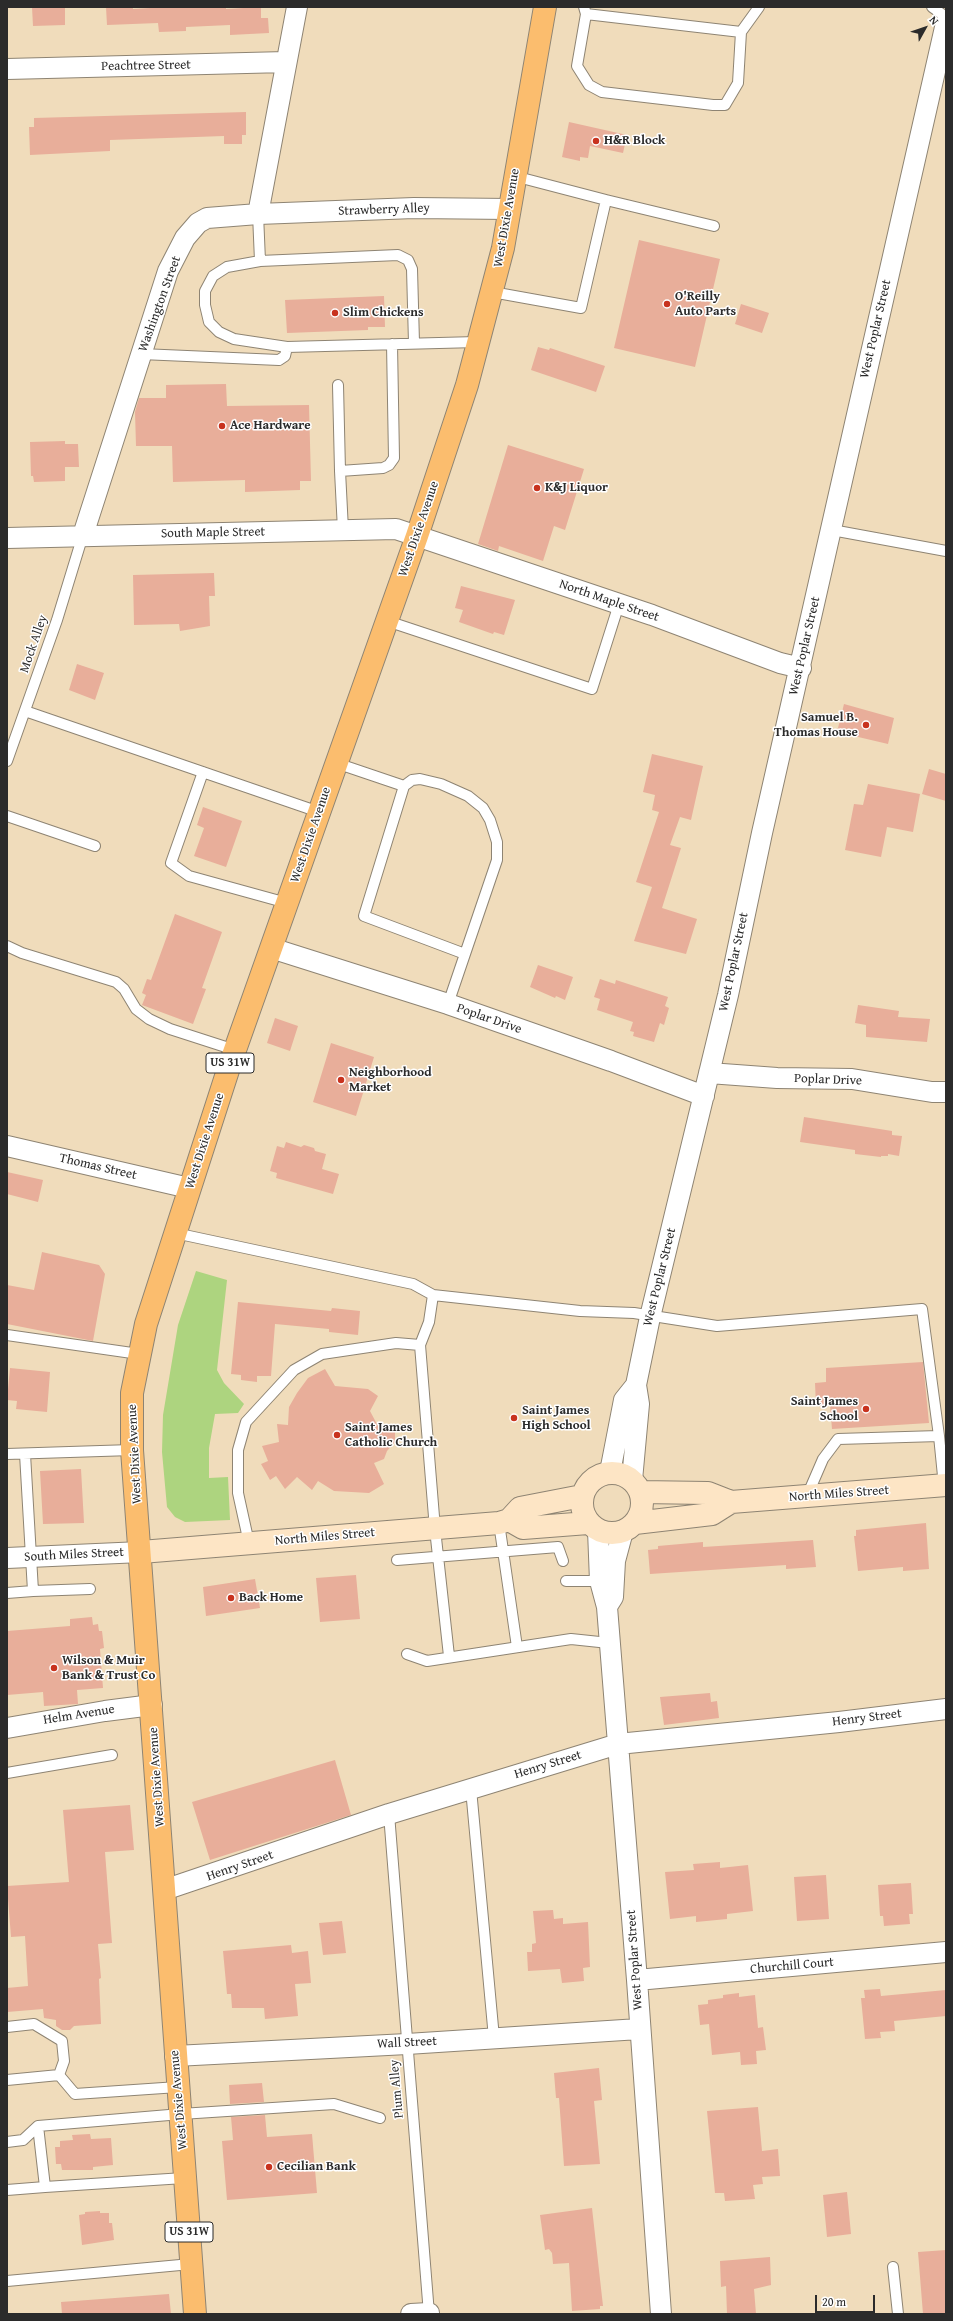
<!DOCTYPE html>
<html>
<head>
<meta charset="utf-8">
<style>
  body { margin:0 }
  #map { position:relative; width:953px; height:2321px; overflow:hidden; background:#f0dcbb; font-family:"Gentium Book Plus",serif }
  canvas { display:block }
  .frame { position:absolute; inset:0; border:8px solid #2b2b2b; pointer-events:none }
  .north { position:absolute; left:905px; top:8px; width:40px; height:40px; -webkit-text-stroke:3px #fff; paint-order:stroke; rotate:50deg; font-size:11px; font-weight:700; line-height:16px; text-align:center; color:#2b2b2b }
  .north::after { content:''; display:block; margin:auto; width:14px; height:18px; background:#2b2b2b; clip-path:polygon(50% 0,100% 100%,50% 72%,0 100%) }
  .scale { position:absolute; left:815px; top:2295px; width:60px; height:18px; box-sizing:border-box; border:2px solid #2b2b2b; border-top:0; padding-left:5px; font-size:12px; line-height:14px; white-space:nowrap; color:#2b2b2b; -webkit-text-stroke:3px #fff; paint-order:stroke }
</style>
</head>
<body>
<div id="map">
<canvas width="953" height="2321"></canvas>
<div class="frame"></div>
<div class="north">N</div>
<div class="scale">20 m</div>
</div>
<script>
const context = document.querySelector('canvas').getContext('2d');
context.lineJoin = 'round';
function paint(path, color) { context.fillStyle = color; context.fill(path, 'evenodd'); }
const toPath = rows => new Path2D(rows.map(r => 'M' + r).join(''));
function strokePath(path, color, width, dash) { context.strokeStyle = color; context.lineWidth = width; context.lineCap = dash ? 'butt' : 'round'; context.setLineDash(dash || []); context.stroke(path); }
function drawText(font, color, halo, rows, align = 'center') {
  context.font = font + ' "Gentium Book Plus",serif'; context.lineWidth = 3; context.setLineDash([]); context.textBaseline = 'middle'; context.strokeStyle = halo; context.fillStyle = color; for (const [text, x, y, turn = 0] of rows) {
    context.save(); context.translate(x, y); context.rotate((+turn || 0) * Math.PI / 180); context.textAlign = isNaN(turn) ? turn : align; if (halo) context.strokeText(text, 0, 0); context.fillText(text, 0, 0); context.restore();
  }
}
paint(toPath([
  [196,1271,227,1280,217,1370,224,1383,244,1404,238,1413,215,1414,209,1448,209,1478,228,1477,230,1520,185,1522,175,1517,167,1507,162,1452,163,1415,178,1325]
]), '#add47f');
paint(toPath([
  [32,7,65,7,65,25,33,26],
  [106,7,133,7,133,9,167,7,226,7,226,9,261,7,261,18,268,18,269,33,230,35,230,25,186,27,186,31,159,32,158,23,107,25],
  [246,112,246,135,242,135,242,144,224,144,224,136,110,140,110,151,30,155,29,127,34,127,34,118],
  [569,122,627,135,623,153,590,146,588,158,580,157,580,161,562,157],
  [639,240,720,259,695,367,614,348],
  [384,296,385,327,368,327,368,330,287,333,285,300],
  [741,304,769,313,762,333,735,324],
  [538,347,549,350,550,348,605,366,596,392,531,370],
  [226,384,227,406,309,405,311,481,300,481,300,490,245,492,245,480,173,482,172,446,136,446,135,412,139,398,166,398,166,385],
  [65,441,65,444,78,444,79,467,65,467,65,481,34,482,33,476,31,476,30,442],
  [508,445,584,469,565,530,554,526,543,561,499,546,498,551,478,544],
  [214,573,215,596,209,596,210,626,180,631,179,624,134,625,133,575],
  [461,586,515,600,504,635,494,632,493,634,459,622,463,610,455,608],
  [77,664,104,673,95,700,69,690],
  [844,704,894,718,888,744,837,732],
  [652,754,703,766,691,820,680,817,670,845,681,848,662,908,697,919,686,954,634,941,652,887,636,882,659,812,652,810,655,795,643,792],
  [929,769,946,774,946,801,922,794],
  [868,784,920,794,913,832,887,827,881,857,845,850,854,804,863,805],
  [203,807,242,821,226,867,194,856,204,828,197,825],
  [175,914,222,932,202,988,206,989,193,1024,142,1005,146,995,142,993,147,979,151,980],
  [538,965,573,977,565,1000,556,996,555,998,530,987],
  [600,979,615,984,616,980,668,997,665,1006,669,1008,664,1025,660,1023,654,1042,633,1036,634,1032,630,1031,633,1022,597,1010,600,999,594,997],
  [858,1005,899,1011,898,1017,930,1019,927,1042,866,1037,866,1025,855,1023],
  [275,1018,298,1026,290,1051,267,1043],
  [331,1043,374,1057,356,1116,313,1102],
  [804,1117,892,1131,892,1135,902,1136,899,1156,888,1154,888,1156,881,1156,881,1157,855,1154,855,1150,800,1142],
  [286,1142,301,1147,304,1145,314,1148,315,1151,326,1154,322,1169,339,1174,333,1194,276,1178,277,1173,270,1171,277,1146,284,1148],
  [7,1172,43,1180,38,1202,7,1194],
  [42,1252,99,1265,105,1274,93,1341,7,1324,7,1285,34,1290],
  [238,1302,331,1311,332,1308,360,1311,358,1335,329,1332,329,1329,275,1324,271,1376,257,1376,257,1382,241,1380,241,1375,231,1374],
  [923,1362,929,1423,832,1429,830,1405,816,1406,815,1383,826,1382,826,1368],
  [10,1368,50,1372,47,1412,16,1409,17,1401,7,1400],
  [325,1369,335,1386,368,1389,378,1396,370,1411,379,1428,395,1429,395,1442,387,1451,384,1459,374,1463,384,1484,369,1493,334,1491,318,1481,312,1490,297,1477,285,1489,276,1476,270,1480,261,1464,268,1461,262,1446,279,1442,277,1424,288,1425,289,1407,297,1393,308,1378],
  [81,1469,84,1523,43,1524,40,1471],
  [926,1523,929,1569,903,1571,903,1567,858,1571,854,1536,856,1536,856,1530],
  [813,1540,816,1567,786,1569,786,1565,650,1574,648,1550,658,1549,658,1546,703,1542,703,1547],
  [356,1575,360,1619,320,1622,316,1578],
  [255,1579,260,1608,206,1616,203,1587],
  [92,1617,93,1625,98,1624,99,1631,102,1631,104,1648,100,1649,103,1688,77,1690,78,1704,44,1706,43,1692,7,1695,7,1631,70,1626,70,1619],
  [710,1693,711,1702,717,1701,719,1718,664,1725,660,1697],
  [335,1760,351,1815,210,1860,192,1802],
  [130,1805,134,1850,105,1852,112,1943,98,1944,101,1978,99,1979,101,2024,74,2026,70,2030,62,2030,56,2026,56,2020,44,2018,43,2009,7,2012,7,1988,28,1986,25,1936,11,1937,7,1886,69,1882,63,1810],
  [720,1862,720,1868,748,1865,753,1911,727,1914,727,1919,696,1922,696,1916,670,1919,665,1872,694,1870,693,1864],
  [826,1875,829,1919,797,1921,794,1877],
  [911,1883,913,1914,909,1914,910,1924,884,1926,883,1916,880,1916,878,1885],
  [553,1910,554,1919,563,1918,563,1924,588,1922,590,1967,583,1968,584,1981,562,1983,560,1969,528,1971,527,1952,532,1952,532,1944,536,1943,533,1911],
  [342,1921,346,1953,323,1955,319,1923],
  [291,1945,292,1953,308,1951,311,1983,295,1984,298,2016,265,2019,264,2008,232,2008,231,1994,227,1994,223,1951],
  [880,1989,881,1996,946,1990,946,2016,894,2021,895,2031,880,2032,881,2038,865,2039,861,1998,865,1998,864,1990],
  [739,1993,739,1997,755,1995,758,2028,763,2027,766,2050,756,2051,757,2064,741,2065,740,2052,712,2055,709,2024,700,2025,698,2005,708,2004,708,2000,723,1998,723,1995],
  [599,2068,602,2100,594,2101,600,2164,564,2166,559,2098,556,2098,554,2073],
  [262,2083,264,2102,230,2104,229,2085],
  [758,2107,762,2151,778,2149,780,2176,762,2177,763,2184,753,2185,755,2199,725,2201,724,2193,715,2193,707,2111],
  [265,2115,267,2137,312,2134,317,2193,227,2200,222,2141,233,2140,231,2117],
  [90,2134,91,2139,111,2138,113,2165,93,2167,93,2170,62,2170,61,2164,56,2164,55,2147,60,2147,60,2141,73,2140,72,2135],
  [847,2192,851,2234,827,2237,823,2195],
  [592,2208,603,2306,600,2306,600,2309,572,2311,569,2263,553,2264,552,2253,549,2249,545,2250,540,2215],
  [100,2211,100,2213,109,2213,109,2223,112,2223,114,2240,82,2245,79,2215,85,2214,85,2212],
  [946,2250,946,2314,923,2314,918,2252],
  [770,2257,771,2285,754,2289,756,2314,727,2314,726,2286,721,2287,720,2261],
  [169,2294,171,2314,62,2314,61,2302]
]), '#e8ae9a');
const service = toPath([
  [584,7,586,14,577,66,589,85,602,92,713,105,725,105,738,83,741,32,759,7],
  [932,7,946,17],
  [586,14,741,32],
  [606,200,714,226],
  [258,214,260,261,398,255,408,260,412,269,414,343],
  [260,261,227,267,213,276,205,291,205,305,209,322,219,332,234,339,287,347,477,342],
  [492,292,581,308,606,200,514,176],
  [141,354,279,360,285,356,287,347],
  [338,385,340,471],
  [343,530,340,471,383,468,389,465,394,458,392,344],
  [832,530,946,551],
  [387,621,592,689,619,604],
  [25,711,319,812],
  [7,761,57,620,83,535],
  [336,763,404,786,364,916,465,954,448,1004],
  [203,772,171,863,189,876,287,903],
  [404,786,412,780,420,779,441,784,468,796,483,808,490,820,497,842,497,860,465,954],
  [7,816,95,846],
  [7,946,22,953,116,982,124,989,136,1009,149,1019,170,1029,235,1050],
  [175,1233,413,1284,433,1295,580,1311,634,1313,717,1326,922,1309,939,1436,838,1439,823,1459,807,1496],
  [7,1335,139,1354],
  [420,1345,435,1529,449,1656],
  [939,1436,944,1486],
  [7,1454,132,1450],
  [499,1523,517,1647],
  [249,1543,238,1493,238,1450,246,1422,294,1370,322,1354,396,1343,420,1345,429,1322,433,1295],
  [397,1560,558,1547,563,1561],
  [566,1581,600,1581],
  [33,1591,90,1589],
  [7,1593,33,1591,25,1454],
  [407,1654,427,1661,571,1639,609,1643],
  [7,1773,112,1755],
  [471,1789,494,2038],
  [389,1814,429,2314],
  [7,2027,34,2024,62,2041,64,2061,59,2075],
  [7,2080,59,2075,75,2094,178,2087],
  [38,2126,45,2187,184,2178],
  [7,2142,23,2140,38,2126,181,2114,334,2104,380,2118],
  [7,2190,45,2187],
  [893,2267,898,2314],
  [7,2281,191,2264]
]);
const minor = toPath([
  [7,69,286,62],
  [258,214,297,7],
  [83,535,168,271,185,238,198,223,207,218,258,214,414,208,510,209],
  [7,538,396,529,652,615,780,663,801,668],
  [271,948,448,1004,611,1061,704,1096],
  [709,1073,777,1078,852,1079,932,1092,946,1092],
  [7,1146,189,1188],
  [610,1472,624,1400,636,1385],
  [632,1480,639,1404,636,1385,650,1317,728,995,762,833,946,23],
  [598,1530,600,1581,607,1607,637,1980,661,2314],
  [7,1558,141,1552],
  [608,1605,613,1597,615,1561,623,1531],
  [7,1728,105,1711,152,1705],
  [164,1890,389,1814,618,1744,839,1722,946,1709],
  [637,1980,946,1952],
  [175,2056,407,2044,639,2029],
  [411,2314,429,2313]
]);
const secondary = toPath([
  '582 1503a30 30 0 1 1 60 0a30 30 0 1 1-60 0Z',
  [640,1492,708,1493,731,1502,946,1485],
  [509,1520,523,1528,588,1523],
  [635,1523,712,1514,731,1502],
  [141,1552,499,1523,509,1520,520,1508,582,1496]
]);
const primary = toPath([
  [195,2314,132,1450,132,1393,146,1324,230,1064,417,536,467,385,503,248,545,7]
]);
strokePath(service, '#8e8473', 12);
strokePath(minor, '#8e8473', 22);
strokePath(secondary, '#8e8473', 24);
strokePath(primary, '#8e8473', 24);
strokePath(service, '#fff', 10);
strokePath(minor, '#fff', 20);
strokePath(secondary, '#fde5c5', 22);
strokePath(primary, '#fbbd6e', 22);
for (const [x, y, r, color] of [
  [596,141,4,"#c8321e"],
  [667,304,4,"#c8321e"],
  [335,313,4,"#c8321e"],
  [222,426,4,"#c8321e"],
  [537,488,4,"#c8321e"],
  [866,725,4,"#c8321e"],
  [341,1080,4,"#c8321e"],
  [866,1409,4,"#c8321e"],
  [514,1418,4,"#c8321e"],
  [337,1435,4,"#c8321e"],
  [231,1598,4,"#c8321e"],
  [54,1668,4,"#c8321e"],
  [269,2167,4,"#c8321e"]
]) { const dot = new Path2D(); dot.arc(x, y, r, 0, 2 * Math.PI); context.fillStyle = color; context.fill(dot); strokePath(dot, '#fff', 1.5); }
for (const [x, y, w] of [
  [230,1063,48],
  [189,2232,48]
]) { const box = new Path2D(); box.roundRect(x - w / 2, y - 10, w, 20, 3); context.fillStyle = '#fff'; context.fill(box); strokePath(box, '#2b2b2b', 1); }
drawText('bold 12px', '#2b2b2b', null, [
  ["US 31W",230,1063],
  ["US 31W",189,2232]
]);
drawText('13px', '#2b2b2b', '#fff', [
  ["Peachtree Street",146,66,-1],
  ["Strawberry Alley",384,210,-2],
  ["West Dixie Avenue",507,218,-80],
  ["Washington Street",160,304,-70],
  ["West Poplar Street",876,329,-77],
  ["West Dixie Avenue",419,529,-71],
  ["South Maple Street",213,533,-1],
  ["North Maple Street",609,601,19],
  ["Mock Alley",34,644,-71],
  ["West Poplar Street",805,646,-77],
  ["West Dixie Avenue",311,835,-71],
  ["West Poplar Street",734,962,-78],
  ["Poplar Drive",489,1019,19],
  ["Poplar Drive",828,1080,2],
  ["West Dixie Avenue",205,1141,-72],
  ["Thomas Street",98,1167,13],
  ["West Poplar Street",660,1277,-76],
  ["West Dixie Avenue",135,1454,-93],
  ["North Miles Street",839,1494,-4],
  ["North Miles Street",325,1537,-5],
  ["South Miles Street",74,1555,-3],
  ["Helm Avenue",79,1715,-9],
  ["Henry Street",867,1718,-7],
  ["Henry Street",548,1765,-17],
  ["West Dixie Avenue",157,1777,-94],
  ["Henry Street",240,1866,-19],
  ["West Poplar Street",635,1960,-94],
  ["Churchill Court",792,1966,-5],
  ["Wall Street",407,2043,-3],
  ["Plum Alley",397,2089,-95],
  ["West Dixie Avenue",179,2100,-95]
]);
drawText('bold 13px', '#2b2b2b', '#fff', [
  ["H&R Block",604,141],
  ["O'Reilly",675,297],
  ["Auto Parts",675,312],
  ["Slim Chickens",343,313],
  ["Ace Hardware",230,426],
  ["K&J Liquor",545,488],
  ["Samuel B.",858,718,"right"],
  ["Thomas House",858,733,"right"],
  ["Neighborhood",349,1073],
  ["Market",349,1088],
  ["Saint James",858,1402,"right"],
  ["School",858,1417,"right"],
  ["Saint James",522,1411],
  ["High School",522,1426],
  ["Saint James",345,1428],
  ["Catholic Church",345,1443],
  ["Back Home",239,1598],
  ["Wilson & Muir",62,1661],
  ["Bank & Trust Co",62,1676],
  ["Cecilian Bank",277,2167]
], 'left');
</script>
</body>
</html>
